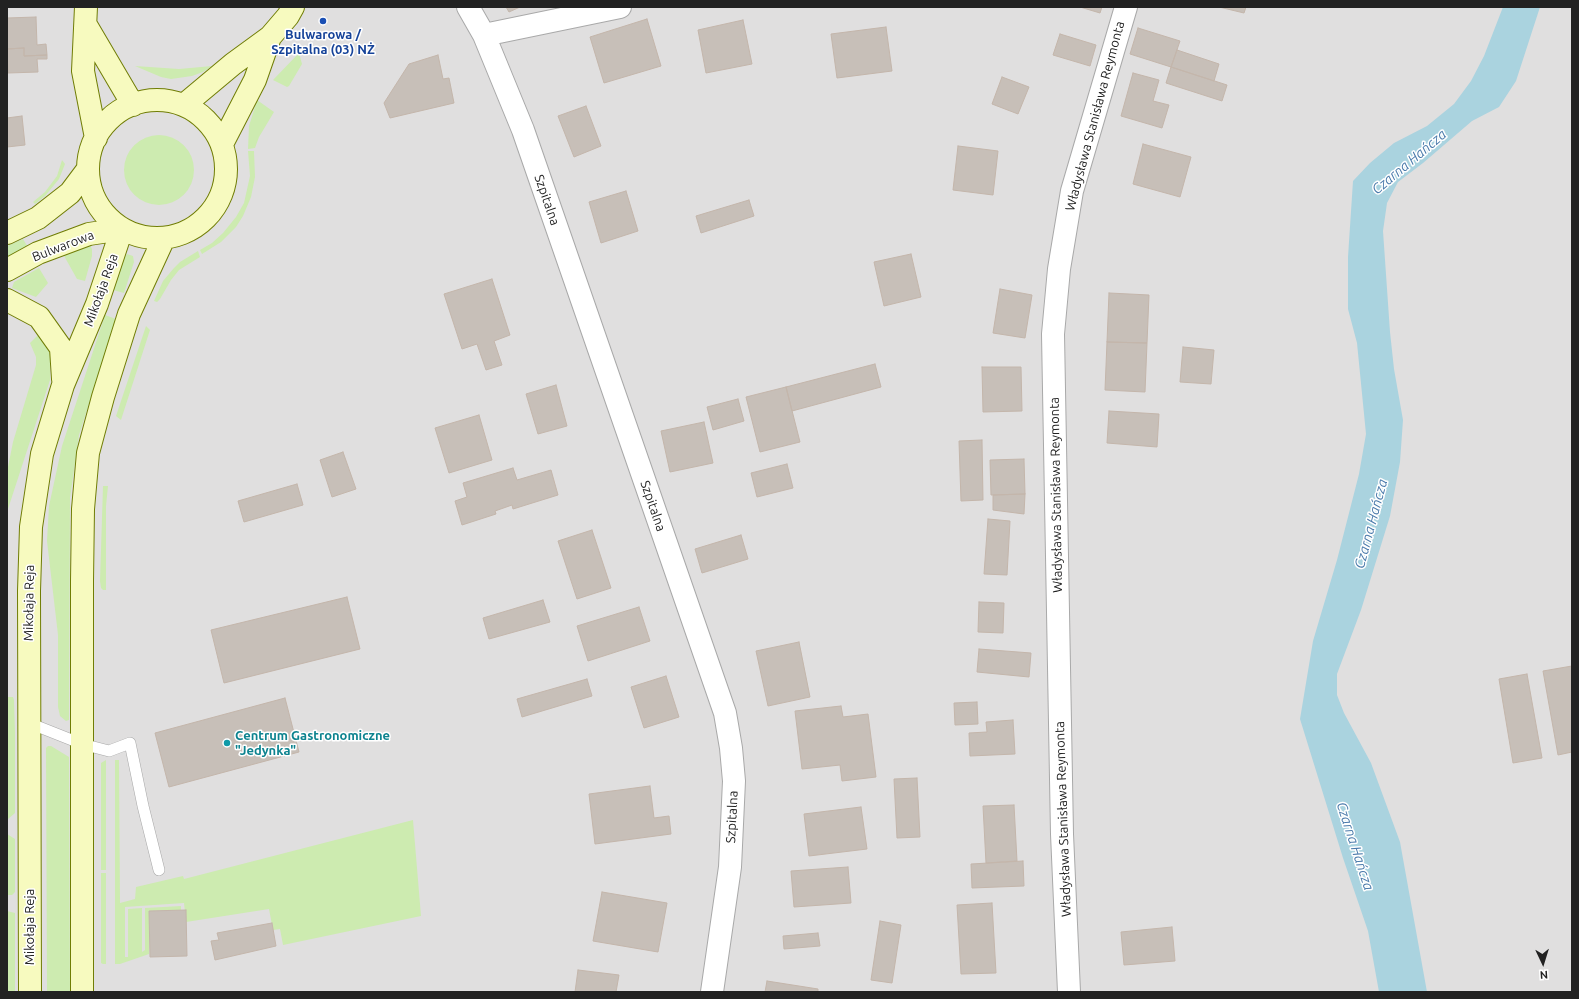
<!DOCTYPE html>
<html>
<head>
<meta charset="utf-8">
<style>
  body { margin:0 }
  #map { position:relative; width:1579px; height:999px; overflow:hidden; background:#f2efe9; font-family:Ubuntu,sans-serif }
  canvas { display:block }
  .frame { position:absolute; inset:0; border:8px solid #222; pointer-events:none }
  .north { position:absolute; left:1523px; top:943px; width:40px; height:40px; -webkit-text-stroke:3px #fff; paint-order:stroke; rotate:176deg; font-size:11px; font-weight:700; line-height:16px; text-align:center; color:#222 }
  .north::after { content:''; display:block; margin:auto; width:14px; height:18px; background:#222; clip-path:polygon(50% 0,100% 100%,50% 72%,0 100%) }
</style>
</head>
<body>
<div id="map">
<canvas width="1579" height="999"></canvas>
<div class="frame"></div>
<div class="north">N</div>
</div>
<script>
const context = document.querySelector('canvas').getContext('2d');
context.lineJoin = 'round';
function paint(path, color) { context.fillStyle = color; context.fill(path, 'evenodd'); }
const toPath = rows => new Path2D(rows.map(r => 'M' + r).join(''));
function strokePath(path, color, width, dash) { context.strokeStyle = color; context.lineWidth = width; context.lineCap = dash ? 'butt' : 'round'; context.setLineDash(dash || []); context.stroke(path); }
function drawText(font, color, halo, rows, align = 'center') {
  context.font = font + ' Ubuntu,sans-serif'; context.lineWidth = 3; context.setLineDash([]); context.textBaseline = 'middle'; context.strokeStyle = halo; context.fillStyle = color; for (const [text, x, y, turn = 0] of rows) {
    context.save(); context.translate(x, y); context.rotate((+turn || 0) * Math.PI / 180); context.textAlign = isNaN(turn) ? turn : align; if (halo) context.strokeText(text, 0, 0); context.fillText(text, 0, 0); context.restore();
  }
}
paint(toPath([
  [7,7,1572,7,1572,992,7,992]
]), '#e0dfdf');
paint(toPath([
  [299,53,302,64,289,86,287,87,273,80],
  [135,66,179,69,212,66,203,72,192,76,171,79,161,77],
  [257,100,274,112,259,137,255,148,248,149,249,126],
  '124 170a35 35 0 1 1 70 0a35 35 0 1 1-70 0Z',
  [248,151,254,151,255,177,251,197,243,216,236,227,221,242,202,254,200,250,212,243,223,233,236,217,244,203,250,176],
  [62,160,65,164,59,179,45,196,35,204,33,202,45,192,57,176],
  [23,239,29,249,7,259,7,246],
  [90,245,92,249,92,256,85,281,77,279,63,254],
  [198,251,200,257,179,270,171,280,160,299,157,302,154,301,163,281,174,268,180,262],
  [127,254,133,256,134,262,124,293,113,290,123,260],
  [39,268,48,283,36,297,12,288,14,282],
  [105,315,116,319,79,435,70,498,69,720,66,721,60,716,58,707,58,635,47,541,49,506,62,446],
  [146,326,150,330,149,333,121,420,116,416],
  [40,333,50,352,50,380,7,512,7,472,13,442,36,365,36,357,30,343],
  [103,486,108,486,106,506,106,590,103,590,101,588,100,581],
  [7,697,13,697,14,700,15,733,15,813,8,819],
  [48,746,51,746,69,757,70,992,47,992,46,748],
  [106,760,106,870,101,870,101,763],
  [115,760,119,760,120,903,135,899,136,887,183,876,184,879,413,820,421,916,283,945,280,929,273,930,269,909,186,922,184,903,125,907,125,957,128,957,128,909,142,908,142,952,145,950,145,908,181,906,181,910,149,911,149,954,120,964,115,964],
  [7,834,15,839,15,892,12,895,7,895],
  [101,873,106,873,106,964,103,964,101,963],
  [7,911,15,913,15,992,7,992]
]), '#cdebb0');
paint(toPath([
  [1503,7,1540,7,1516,81,1499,107,1472,121,1423,163,1398,182,1387,203,1383,231,1390,332,1394,369,1403,420,1400,462,1390,516,1361,610,1337,674,1337,695,1344,713,1371,763,1400,842,1427,992,1379,992,1368,931,1343,858,1300,719,1313,641,1337,560,1359,474,1366,434,1357,343,1348,309,1348,257,1353,181,1370,163,1394,143,1427,126,1454,104,1471,81,1484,56]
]), '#aad3df');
const building = toPath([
  [506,7,520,7,509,12,506,7],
  [1080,7,1102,7,1100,13,1080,7],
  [1219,7,1246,7,1244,13,1219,7],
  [36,17,37,45,46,44,47,55,24,56,24,48,7,49,7,18,36,17],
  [647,19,661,66,604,83,590,37,647,19],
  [743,20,752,64,706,73,698,30,743,20],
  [886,27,892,71,837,78,831,34,886,27],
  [1138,28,1180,41,1171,67,1130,54,1138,28],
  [1060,34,1096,45,1090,66,1053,55,1060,34],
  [24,48,24,56,47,55,47,59,37,59,38,72,8,73,7,49,24,48],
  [1177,50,1219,64,1214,81,1171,67,1177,50],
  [438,55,443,79,449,78,454,103,390,118,384,103,409,64,438,55],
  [1171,67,1227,85,1222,101,1166,83,1171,67],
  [1133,73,1159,80,1153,101,1169,105,1162,128,1121,116,1133,73],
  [1002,77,1029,87,1018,114,992,104,1002,77],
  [586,106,601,146,574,157,558,116,586,106],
  [22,116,25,145,7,147,7,118,22,116],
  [1143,144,1191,157,1180,197,1133,184,1143,144],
  [958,146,998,151,993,195,953,190,958,146],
  [626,191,638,231,601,243,589,202,626,191],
  [749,200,754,216,701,233,696,216,749,200],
  [911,254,921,297,884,306,874,262,911,254],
  [492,279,510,335,494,341,502,365,486,370,477,344,462,349,444,294,492,279],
  [1000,289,1032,295,1025,338,993,333,1000,289],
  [1109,293,1149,295,1147,343,1107,342,1109,293],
  [1107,342,1147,343,1145,392,1105,390,1107,342],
  [1183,347,1214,350,1211,384,1180,382,1183,347],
  [875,364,881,387,792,411,786,387,875,364],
  [982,367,1021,367,1022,411,983,412,982,367],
  [556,385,567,426,538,434,526,394,556,385],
  [786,387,800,442,760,452,746,397,786,387],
  [738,399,744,421,713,430,707,407,738,399],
  [1109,411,1159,414,1157,447,1107,443,1109,411],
  [479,415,492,460,449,473,435,428,479,415],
  [704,422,713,463,670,472,661,431,704,422],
  [982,440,983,500,961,501,959,441,982,440],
  [343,452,356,489,332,497,320,460,343,452],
  [1024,459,1025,494,991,495,990,460,1024,459],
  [787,464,793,488,757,497,751,473,787,464],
  [513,468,517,480,551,470,558,495,513,509,512,505,495,511,496,514,462,525,455,501,467,497,463,483,513,468],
  [297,484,303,505,244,522,238,501,297,484],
  [1025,494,1024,514,993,510,993,495,1025,494],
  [988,519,1010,521,1007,575,984,574,988,519],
  [592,530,611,588,577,599,558,541,592,530],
  [741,535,748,559,702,573,695,549,741,535],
  [347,597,360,649,224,683,211,630,347,597],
  [543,600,550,622,489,639,483,618,543,600],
  [979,602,1004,603,1003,633,978,632,979,602],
  [639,607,650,641,588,661,577,626,639,607],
  [799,642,810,697,768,706,756,651,799,642],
  [979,649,1031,653,1029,677,977,672,979,649],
  [1572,666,1572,752,1558,755,1543,671,1572,666],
  [1527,674,1542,758,1513,763,1499,679,1527,674],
  [666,676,679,717,644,728,631,687,666,676],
  [587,679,592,696,522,717,517,699,587,679],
  [285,698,299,752,169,787,155,733,285,698],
  [977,702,978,724,955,725,954,703,977,702],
  [841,706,843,717,868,714,876,777,842,781,840,765,802,769,795,711,841,706],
  [1013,720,1015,754,970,756,969,733,987,732,986,722,1013,720],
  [917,778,920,837,897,838,894,779,917,778],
  [650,786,654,818,669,816,671,834,595,844,589,794,650,786],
  [1014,805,1017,861,986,863,983,806,1014,805],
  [861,807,867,849,809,856,804,814,861,807],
  [1023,861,1024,886,972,888,971,864,1023,861],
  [848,867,851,903,794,907,791,871,848,867],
  [602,892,667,903,658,952,593,941,602,892],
  [992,903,996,973,961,974,957,905,992,903],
  [186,910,187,956,150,957,149,911,186,910],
  [880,921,901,925,892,983,871,980,880,921],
  [272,923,276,946,215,960,211,941,219,940,217,933,272,923],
  [1172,927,1175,961,1124,965,1121,932,1172,927],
  [818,933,820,946,784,949,783,936,818,933],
  [578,970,619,975,616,992,575,992,578,970],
  [767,981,818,989,818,992,765,992,767,981]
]);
paint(building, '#c7bfb8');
strokePath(building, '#c4b6ab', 1);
const lane = toPath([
  [29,723,82,744,109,751,130,743,143,806,159,870]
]);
const street = toPath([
  [468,7,484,35,523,130,725,713,731,748,734,781,730,867,712,992],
  [484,35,620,7],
  [1069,992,1062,834,1053,334,1059,269,1072,191,1126,7]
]);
const secondary = toPath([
  [86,7,83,71,96,138],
  [86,25,133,105],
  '88 169a69 69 0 1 1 138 0a69 69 0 1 1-138 0Z',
  [184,105,233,64,270,37,288,16,293,7],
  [222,144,255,80,270,37],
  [7,233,38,218,70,193,88,169],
  [7,270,38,253,89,234,122,229],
  [7,300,39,317,61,348,63,379],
  [30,992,29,591,31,527,42,454,63,385,97,304,122,229],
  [82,992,82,581,83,509,88,453,103,397,129,314,164,238]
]);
strokePath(lane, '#a9a9a9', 12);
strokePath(street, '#a9a9a9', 24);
strokePath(secondary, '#707d05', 24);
strokePath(lane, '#fff', 11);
strokePath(street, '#fff', 22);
strokePath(secondary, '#f7fabf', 22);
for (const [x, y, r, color] of [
  [323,21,4,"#1a4fb4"],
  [227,743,4,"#0f9aa8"]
]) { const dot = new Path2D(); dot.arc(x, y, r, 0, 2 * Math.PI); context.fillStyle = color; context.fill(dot); strokePath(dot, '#fff', 1.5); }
drawText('bold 13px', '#164399', '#fff', [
  ["Bulwarowa /",323,35],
  ["Szpitalna (03) NŻ",323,50]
]);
drawText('13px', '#222', '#fff', [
  ["Władysława Stanisława Reymonta",1095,116,-75],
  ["Szpitalna",547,200,71],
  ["Bulwarowa",63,246,-21],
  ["Mikołaja Reja",101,290,-70],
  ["Władysława Stanisława Reymonta",1056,495,-91],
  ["Szpitalna",653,506,71],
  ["Mikołaja Reja",29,603,-89],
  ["Szpitalna",732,817,-87],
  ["Władysława Stanisława Reymonta",1063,819,-92],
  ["Mikołaja Reja",30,927,-90]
]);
drawText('bold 13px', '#0d838f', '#fff', [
  ["Centrum Gastronomiczne",235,736],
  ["\"Jedynka\"",235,751]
], 'left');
drawText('italic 14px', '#4a7aab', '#fff', [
  ["Czarna Hańcza",1409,162,-40],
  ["Czarna Hańcza",1371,524,-75],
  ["Czarna Hańcza",1355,846,72]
]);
</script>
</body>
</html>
